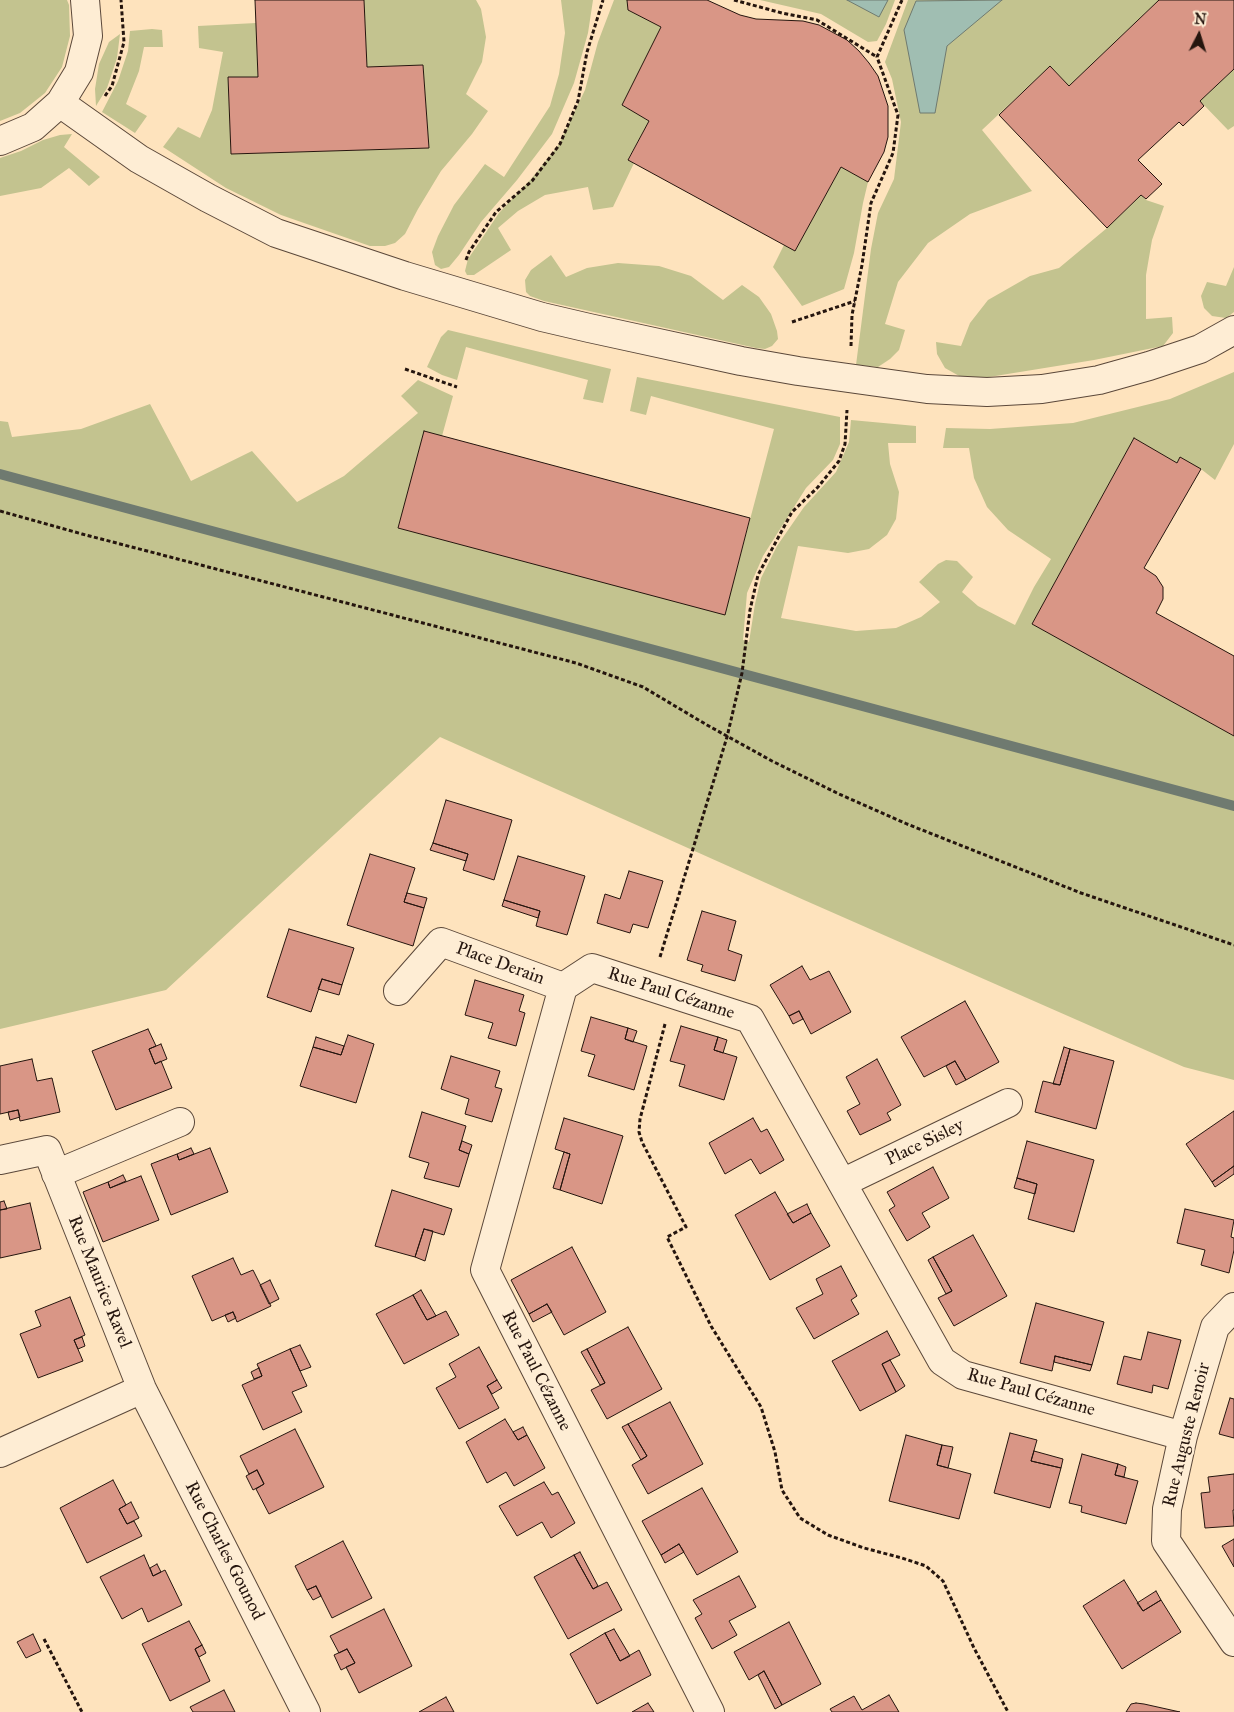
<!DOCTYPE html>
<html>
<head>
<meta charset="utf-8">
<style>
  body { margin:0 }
  #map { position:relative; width:1234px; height:1712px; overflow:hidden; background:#fee3bd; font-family:"IM FELL Great Primer",serif }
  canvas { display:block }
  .north { position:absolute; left:1174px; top:10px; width:50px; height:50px; -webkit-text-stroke:4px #feedd4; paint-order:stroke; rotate:5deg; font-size:14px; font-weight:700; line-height:20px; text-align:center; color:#25150e }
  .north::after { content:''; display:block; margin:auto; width:18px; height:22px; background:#25150e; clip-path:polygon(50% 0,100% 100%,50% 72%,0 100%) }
</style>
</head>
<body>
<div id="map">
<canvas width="1234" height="1712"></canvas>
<div class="north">N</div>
</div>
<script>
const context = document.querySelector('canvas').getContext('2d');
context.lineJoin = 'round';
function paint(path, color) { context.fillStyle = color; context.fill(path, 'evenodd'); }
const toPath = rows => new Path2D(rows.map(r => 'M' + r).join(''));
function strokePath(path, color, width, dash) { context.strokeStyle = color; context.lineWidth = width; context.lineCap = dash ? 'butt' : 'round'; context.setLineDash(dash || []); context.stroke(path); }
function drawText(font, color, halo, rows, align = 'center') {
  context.font = font + ' "IM FELL Great Primer",serif'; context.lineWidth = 4.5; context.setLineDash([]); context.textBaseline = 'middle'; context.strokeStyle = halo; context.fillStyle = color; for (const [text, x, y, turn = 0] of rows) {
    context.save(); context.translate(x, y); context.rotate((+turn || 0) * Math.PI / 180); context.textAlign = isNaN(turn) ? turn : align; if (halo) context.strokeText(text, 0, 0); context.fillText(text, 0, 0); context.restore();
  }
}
paint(toPath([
  [0,0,67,0,69,5,70,36,62,67,45,93,20,113,0,121],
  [364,0,476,0,481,9,486,37,482,62,466,94,488,111,472,134,441,171,418,209,405,234,395,243,385,246,370,246,281,215,226,188,163,147,178,127,200,138,212,110,223,52,199,48,198,26,256,23,258,77,228,78,231,154,429,148,423,65,367,67],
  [561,0,593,0,588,33,574,83,552,134,517,180,481,222,459,255,449,267,441,269,435,265,432,252,438,236,454,205,485,164,504,177,550,106,559,74,565,33],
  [614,0,627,0,628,10,661,27,622,105,649,121,628,159,634,163,613,207,593,210,588,187,545,195,518,211,498,228,511,250,474,275,467,275,465,271,468,259,499,213,531,179,558,146,585,90,598,42],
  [760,0,895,0,886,24,877,41,868,42,821,14],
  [908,0,1159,0,1069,86,1050,66,982,130,1032,191,970,214,928,243,898,282,885,324,905,330,899,350,890,359,878,367,856,365,871,249,878,213,894,179,901,122,892,79,885,62],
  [152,29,162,30,163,47,144,47,139,71,126,104,147,116,135,133,102,112,118,81,128,51,130,31],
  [120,34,117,58,107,88,96,106,95,89,99,64,109,42],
  [1234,69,1234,126,1228,130,1200,101],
  [72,134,64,147,100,177,89,186,69,168,41,188,0,196,0,158,21,151,43,140,60,135],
  [841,167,868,182,863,203,854,253,844,289,802,306,773,267,784,245,795,251],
  [1141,195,1146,200,1164,206,1152,240,1146,275,1146,319,1172,317,1173,333,1163,346,1094,360,989,377,961,377,945,368,937,354,936,342,961,346,970,323,988,300,1030,276,1059,268,1107,228],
  [551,255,566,277,587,268,618,263,659,266,691,276,723,300,742,285,759,297,771,314,777,331,778,339,772,346,765,349,756,348,544,301,530,296,526,292,525,280,531,270],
  [1234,267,1234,312,1226,318,1212,316,1204,308,1201,296,1207,282,1226,286],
  [448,330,611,369,603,403,583,399,588,380,466,347,457,380,442,375,427,367,441,337],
  [1234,372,1234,444,1215,480,1201,469,1180,458,1177,463,1134,438,1032,624,1234,736,1234,1080,1184,1067,804,900,440,737,166,990,0,1029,0,421,8,422,12,437,81,429,150,404,191,481,252,451,297,502,344,476,418,413,401,396,418,380,453,396,442,436,424,432,398,528,725,614,774,429,651,396,646,415,630,411,637,377,840,417,840,444,833,460,806,488,763,556,747,593,743,640,749,642,755,604,761,578,777,546,804,507,836,472,849,442,851,420,916,426,916,443,888,443,890,464,899,492,896,519,887,535,869,549,848,553,798,546,781,618,856,631,896,628,921,617,940,602,919,582,938,564,946,560,957,561,973,577,962,592,978,606,1015,625,1034,587,1051,559,1008,530,987,507,974,478,969,448,943,448,946,428,990,429,1073,423,1170,399]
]), '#c3c38f');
const water = toPath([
  [847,0,888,0,879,17,847,0],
  [1002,0,947,46,935,113,920,113,904,30,916,1,1002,0]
]);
paint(water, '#a0beb2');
strokePath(water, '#6f7a70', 1);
strokePath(toPath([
  [0,474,1234,806]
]), '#6f7a70', 10);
const building = toPath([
  [255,0,364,0,367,67,423,65,429,148,231,154,228,77,258,77,255,0],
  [627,0,707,0,740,15,756,19,803,21,819,25,847,40,859,51,869,63,878,76,888,106,888,137,884,152,868,182,841,167,795,251,628,160,649,121,622,105,661,27,628,10,627,0],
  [1159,0,1234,0,1234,69,1200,101,1204,106,1183,126,1179,122,1138,160,1162,184,1146,199,1141,195,1107,228,999,115,1050,66,1069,86,1159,0],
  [424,431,750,518,725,615,398,528,424,431],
  [1134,438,1177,463,1180,457,1201,469,1144,568,1156,576,1163,587,1163,599,1156,613,1234,656,1234,736,1032,624,1134,438],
  [446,800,512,820,494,880,463,870,468,854,433,843,446,800],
  [433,843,468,854,466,861,430,850,433,843],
  [370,854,415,868,404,902,424,908,413,946,347,925,370,854],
  [518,856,585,876,567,935,536,926,540,911,504,900,518,856],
  [629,871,663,881,648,928,633,924,630,933,597,923,605,894,620,899,629,871],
  [407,893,427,898,424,908,404,902,407,893],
  [504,900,540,911,538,918,502,906,504,900],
  [702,911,736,921,728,950,742,955,735,981,701,971,703,965,687,960,702,911],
  [289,929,354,948,342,985,322,979,311,1012,267,997,289,929],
  [802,966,810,980,829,971,851,1012,811,1034,799,1011,789,1016,770,985,802,966],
  [322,979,342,985,339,995,318,989,322,979],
  [475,980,524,995,519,1011,525,1013,516,1046,488,1038,493,1023,465,1015,475,980],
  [965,1001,999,1062,966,1080,955,1061,924,1077,901,1037,965,1001],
  [799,1011,803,1019,793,1024,789,1016,799,1011],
  [591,1017,628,1028,625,1039,647,1046,634,1090,588,1076,595,1055,581,1051,591,1017],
  [681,1026,718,1037,714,1050,737,1057,724,1100,679,1086,685,1065,670,1061,681,1026],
  [628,1028,637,1031,633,1042,625,1039,628,1028],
  [148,1029,156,1046,149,1049,155,1064,161,1061,172,1088,116,1110,92,1051,148,1029],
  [348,1035,374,1044,356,1103,300,1086,313,1047,341,1055,348,1035],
  [316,1037,344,1046,341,1055,313,1047,316,1037],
  [718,1037,727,1040,723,1053,714,1050,718,1037],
  [161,1044,167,1059,155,1064,149,1049,161,1044],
  [1064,1047,1070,1049,1060,1085,1053,1084,1064,1047],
  [1070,1049,1114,1061,1096,1129,1035,1112,1043,1081,1060,1085,1070,1049],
  [451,1056,500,1071,495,1087,502,1089,492,1122,465,1114,469,1099,441,1089,451,1056],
  [32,1059,37,1081,52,1078,60,1112,20,1121,18,1110,0,1114,0,1066,32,1059],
  [877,1059,901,1105,887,1113,891,1120,860,1135,847,1111,860,1104,846,1077,877,1059],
  [955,1061,966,1080,956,1085,946,1066,955,1061],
  [18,1110,20,1117,10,1120,8,1112,18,1110],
  [1234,1111,1234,1166,1212,1182,1186,1144,1234,1111],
  [422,1112,466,1126,459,1150,469,1154,459,1187,424,1178,429,1163,409,1157,422,1112],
  [564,1118,623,1136,602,1204,560,1190,570,1154,555,1149,564,1118],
  [753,1118,761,1132,767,1129,784,1160,760,1174,751,1159,725,1174,709,1143,753,1118],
  [462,1141,472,1145,469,1154,459,1150,462,1141],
  [1027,1141,1094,1160,1074,1232,1028,1219,1037,1184,1017,1178,1027,1141],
  [191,1148,194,1154,179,1160,177,1154,191,1148],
  [210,1148,228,1192,171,1215,151,1164,177,1154,179,1160,210,1148],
  [564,1152,570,1154,560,1190,553,1188,564,1152],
  [1234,1166,1234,1174,1215,1187,1212,1182,1234,1166],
  [933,1167,949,1198,922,1213,930,1227,907,1241,889,1210,895,1206,887,1192,933,1167],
  [123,1175,126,1181,110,1188,108,1182,123,1175],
  [141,1176,159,1220,103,1242,83,1192,108,1182,110,1188,141,1176],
  [1017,1178,1037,1184,1035,1194,1014,1188,1017,1178],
  [392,1190,452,1209,444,1235,424,1229,415,1257,375,1246,392,1190],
  [775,1192,793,1223,811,1213,830,1246,770,1280,735,1215,775,1192],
  [4,1201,7,1209,0,1210,0,1202,4,1201],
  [30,1203,41,1249,0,1258,0,1210,30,1203],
  [807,1204,811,1213,793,1223,787,1214,807,1204],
  [1185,1209,1234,1220,1231,1237,1234,1238,1234,1250,1229,1273,1201,1265,1205,1250,1177,1243,1185,1209],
  [424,1229,433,1231,425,1261,415,1257,424,1229],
  [973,1235,1007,1296,954,1326,938,1298,952,1291,933,1257,973,1235],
  [572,1247,606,1312,564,1335,547,1304,529,1314,511,1280,572,1247],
  [933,1257,952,1291,946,1294,928,1260,933,1257],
  [233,1258,241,1275,253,1270,271,1306,237,1322,233,1312,212,1321,192,1276,233,1258],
  [841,1266,857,1296,851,1300,859,1314,814,1339,796,1308,823,1294,816,1279,841,1266],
  [270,1280,279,1299,269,1304,260,1285,270,1280],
  [421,1290,436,1316,427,1320,413,1295,421,1290],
  [413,1295,427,1320,446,1311,459,1335,404,1364,376,1314,413,1295],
  [70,1297,85,1335,74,1340,83,1361,38,1378,20,1334,41,1326,35,1311,70,1297],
  [1036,1303,1104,1322,1092,1365,1055,1356,1052,1371,1020,1363,1036,1303],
  [547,1304,552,1312,533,1322,529,1314,547,1304],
  [233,1312,236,1318,228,1322,225,1315,233,1312],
  [628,1327,662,1389,607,1419,591,1390,605,1383,587,1349,628,1327],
  [887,1331,900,1355,882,1364,896,1392,860,1411,832,1361,887,1331],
  [1148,1332,1181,1340,1168,1389,1153,1385,1152,1393,1117,1384,1124,1356,1141,1360,1148,1332],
  [82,1337,85,1346,78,1349,74,1340,82,1337],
  [300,1345,311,1367,300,1371,290,1349,300,1345],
  [479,1347,497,1380,487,1386,499,1408,459,1429,436,1388,456,1377,449,1364,479,1347],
  [290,1349,307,1386,292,1392,302,1412,263,1430,242,1385,262,1376,257,1364,290,1349],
  [587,1349,605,1383,600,1385,581,1352,587,1349],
  [1055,1356,1092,1365,1090,1371,1054,1362,1055,1356],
  [890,1360,905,1386,896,1392,882,1364,890,1360],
  [259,1368,262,1376,254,1379,251,1372,259,1368],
  [497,1380,502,1388,492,1394,487,1386,497,1380],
  [1230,1398,1234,1399,1234,1438,1219,1434,1230,1398],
  [670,1402,703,1464,648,1494,632,1465,647,1456,628,1424,670,1402],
  [505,1419,518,1440,527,1435,545,1468,514,1486,506,1472,487,1483,466,1442,505,1419],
  [628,1424,647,1456,641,1460,622,1427,628,1424],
  [523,1427,527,1435,518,1440,513,1432,523,1427],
  [295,1429,324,1487,269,1514,256,1489,264,1484,257,1470,249,1474,240,1456,295,1429],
  [1010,1433,1037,1440,1031,1461,1061,1468,1050,1508,994,1493,1010,1433],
  [906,1435,942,1445,937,1465,971,1474,959,1519,889,1501,906,1435],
  [942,1445,953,1447,948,1468,937,1465,942,1445],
  [1034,1451,1063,1459,1061,1468,1031,1461,1034,1451],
  [1082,1454,1118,1464,1115,1475,1138,1481,1126,1524,1081,1512,1082,1506,1069,1503,1082,1454],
  [1118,1464,1126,1467,1124,1477,1115,1475,1118,1464],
  [257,1470,264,1484,253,1490,246,1476,257,1470],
  [1234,1474,1234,1510,1233,1510,1234,1526,1205,1528,1201,1493,1210,1492,1208,1477,1234,1474],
  [113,1480,126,1505,119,1509,127,1524,134,1521,142,1536,87,1563,60,1508,113,1480],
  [544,1482,552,1495,558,1492,575,1523,551,1538,542,1522,517,1536,499,1506,544,1482],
  [702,1488,738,1552,697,1575,679,1544,661,1555,642,1521,702,1488],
  [131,1502,139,1518,127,1524,119,1509,131,1502],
  [1234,1539,1234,1567,1222,1546,1234,1539],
  [343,1541,372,1598,332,1618,316,1586,307,1590,295,1566,343,1541],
  [679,1544,684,1552,665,1563,661,1555,679,1544],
  [580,1552,598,1586,593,1589,574,1555,580,1552],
  [144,1555,153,1576,165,1570,182,1605,148,1622,142,1608,122,1619,100,1577,144,1555],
  [574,1555,593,1589,607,1582,622,1610,568,1639,534,1577,574,1555],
  [157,1564,161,1572,153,1576,150,1568,157,1564],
  [739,1576,756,1607,729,1621,737,1635,712,1649,695,1618,702,1614,693,1600,739,1576],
  [1124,1580,1143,1611,1161,1600,1181,1632,1122,1669,1083,1606,1124,1580],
  [316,1586,321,1596,313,1600,307,1590,316,1586],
  [1156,1591,1161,1600,1143,1611,1137,1603,1156,1591],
  [384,1609,412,1666,359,1693,346,1667,355,1663,347,1649,339,1653,330,1636,384,1609],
  [189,1621,202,1645,195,1649,210,1681,170,1701,142,1644,189,1621],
  [789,1622,821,1684,782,1705,764,1671,749,1680,734,1652,789,1622],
  [614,1629,630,1656,620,1661,605,1633,614,1629],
  [605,1633,620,1661,639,1650,651,1675,597,1704,570,1654,605,1633],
  [33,1634,41,1651,26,1658,17,1642,33,1634],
  [202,1645,206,1653,199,1657,195,1649,202,1645],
  [347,1649,355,1663,341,1670,334,1655,347,1649],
  [764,1671,782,1705,775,1709,758,1675,764,1671],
  [224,1690,235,1712,193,1712,190,1707,224,1690],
  [889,1695,899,1712,832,1712,830,1709,854,1696,862,1710,889,1695],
  [446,1697,454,1712,419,1712,446,1697],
  [648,1703,654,1712,632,1712,648,1703],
  [1136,1703,1144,1704,1180,1712,1126,1712,1131,1704,1136,1703]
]);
paint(building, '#d99686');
strokePath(building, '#25150e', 1);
const minor = toPath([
  [60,103,139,159,208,198,276,233,405,276,542,317,589,328,741,361,798,371,927,389,987,392,1042,389,1099,380,1149,366,1200,349,1234,330],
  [0,141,33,127,60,103,79,72,88,36,85,0],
  [398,991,441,942,563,987],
  [0,1160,47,1150,142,1389,306,1712],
  [56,1174,180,1122],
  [842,1183,1008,1103],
  [1234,1307,1215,1327,1183,1436,1167,1509,1166,1541,1234,1642],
  [0,1453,142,1389],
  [710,1712,485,1270,563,987,592,968,750,1019,942,1361,963,1375,1183,1436]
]);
strokePath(minor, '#5b483a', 30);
strokePath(toPath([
  [734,0,782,13,817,20,877,57],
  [105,96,112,86,124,42,121,0],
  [466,260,469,252,496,212,532,181,560,144,578,101,587,52,603,0],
  [792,322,855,301],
  [851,346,852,315,862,265,871,203,893,153,898,115,877,57,902,0],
  [405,369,457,387],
  [0,511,82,534,576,663,643,687,707,725,772,761,839,794,907,824,1081,893,1234,945],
  [660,957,727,737,742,673,750,610,758,575,792,512,818,487,839,461,845,444,847,410],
  [665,1024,640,1119,639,1132,642,1142,686,1227,667,1237,711,1326,761,1407,775,1452,782,1490,800,1518,828,1535,864,1548,902,1558,926,1566,943,1581,974,1648,1008,1712],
  [44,1639,82,1712]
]), '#25150e', 3, [4, 2.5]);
strokePath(minor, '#feedd4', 28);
drawText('18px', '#25150e', '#feedd4', [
  ["Place Derain",500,964,20],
  ["Rue Paul Cézanne",671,994,18],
  ["Place Sisley",925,1143,-26],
  ["Rue Maurice Ravel",99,1282,68],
  ["Rue Paul Cézanne",536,1371,63],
  ["Rue Paul Cézanne",1031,1393,16],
  ["Rue Auguste Renoir",1187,1435,-76],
  ["Rue Charles Gounod",224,1551,63]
]);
</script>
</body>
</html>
